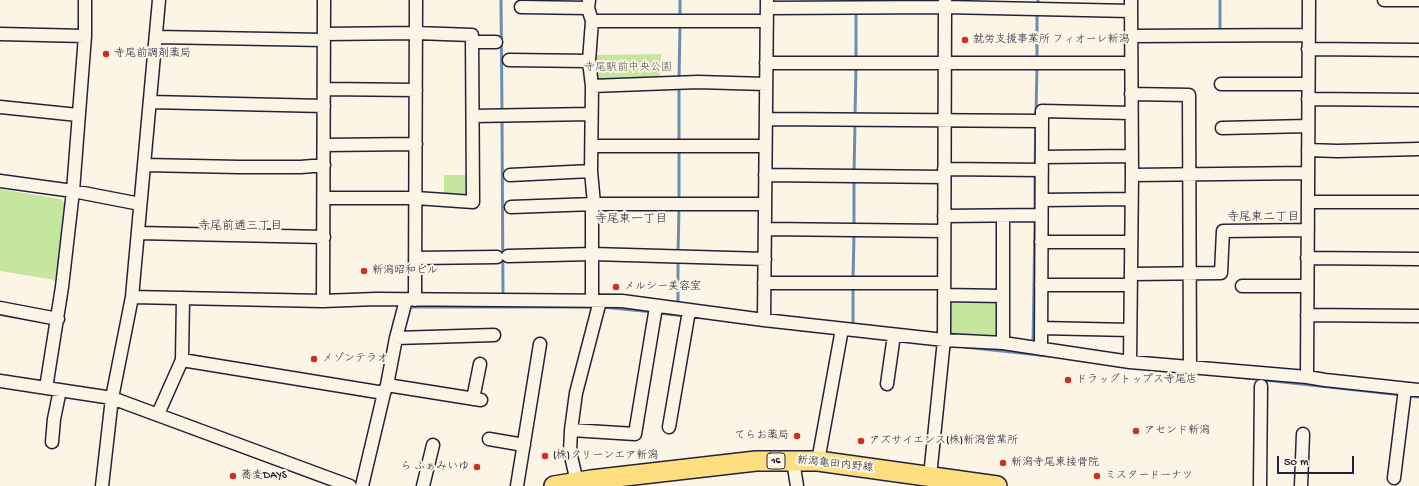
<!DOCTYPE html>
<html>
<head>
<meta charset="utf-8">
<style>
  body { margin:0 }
  #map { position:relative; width:1419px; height:486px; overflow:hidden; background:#fcf5e5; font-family:"Gochi Hand",sans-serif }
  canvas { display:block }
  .scale { position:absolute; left:1277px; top:456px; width:77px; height:18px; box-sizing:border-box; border:2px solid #22223b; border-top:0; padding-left:5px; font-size:12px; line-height:14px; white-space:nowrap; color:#22223b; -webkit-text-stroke:3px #fcf5e5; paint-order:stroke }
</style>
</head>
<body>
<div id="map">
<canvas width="1419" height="486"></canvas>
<div class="scale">50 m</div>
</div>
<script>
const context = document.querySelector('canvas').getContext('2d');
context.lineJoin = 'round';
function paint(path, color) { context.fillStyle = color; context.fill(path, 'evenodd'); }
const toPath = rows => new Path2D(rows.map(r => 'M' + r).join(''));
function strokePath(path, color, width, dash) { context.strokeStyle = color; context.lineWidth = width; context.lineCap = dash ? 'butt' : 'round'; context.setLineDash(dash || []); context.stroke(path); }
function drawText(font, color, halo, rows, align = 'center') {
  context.font = font + ' "Gochi Hand","Klee One",sans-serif'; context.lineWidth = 4; context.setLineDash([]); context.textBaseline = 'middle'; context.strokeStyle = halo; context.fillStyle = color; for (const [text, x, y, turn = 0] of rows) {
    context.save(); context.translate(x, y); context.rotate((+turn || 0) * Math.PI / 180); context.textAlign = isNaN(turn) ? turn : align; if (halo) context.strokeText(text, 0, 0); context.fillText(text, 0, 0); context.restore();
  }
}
paint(toPath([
  [661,54,660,80,599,81,596,77,596,55],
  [444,175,469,175,469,193,465,197,444,196],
  [0,189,61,199,65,204,58,276,55,280,0,271],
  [997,298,1001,339,950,335,950,301]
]), '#c5e69f');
strokePath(toPath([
  [501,0,502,112],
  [1038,7,1038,0],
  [680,18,680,0],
  [1220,27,1220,0],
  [856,60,856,10],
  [1037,61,1037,12],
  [679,80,680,24],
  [1036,115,1037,66],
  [855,116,856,66],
  [502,118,503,298],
  [679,144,679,86],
  [1035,167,1036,124],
  [854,174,855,122],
  [679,202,679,150],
  [1035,213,1035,172],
  [854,228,854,180],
  [678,254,679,208],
  [853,280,854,234],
  [678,306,678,260],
  [409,307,595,307],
  [602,307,653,312],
  [658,313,686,316],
  [853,326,853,286],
  [1033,345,1035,218],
  [964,347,1058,357],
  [1237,377,1402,395],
  [1407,396,1419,397]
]), '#6a8fae', 3);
const street = toPath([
  [589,0,588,8,592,21,589,61,592,86,591,171,594,204,592,210,592,301],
  [1384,0,1419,0],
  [521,7,588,8],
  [767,8,945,7,1131,11],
  [592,21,767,21],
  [0,34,85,36],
  [1131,36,1309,35],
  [156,37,324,40],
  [472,42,496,42],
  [1308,49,1419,50],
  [509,60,589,61],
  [766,63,1131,63],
  [1221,84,1308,84],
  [592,86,698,82,766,84],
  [324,89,416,90],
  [1131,94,1189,95,1190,367],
  [1308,99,1419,100],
  [150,102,324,106],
  [0,107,78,115],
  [473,116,591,114],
  [766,119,1042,121],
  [1222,128,1308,126],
  [324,145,416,144],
  [592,146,765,146],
  [1308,150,1337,151,1419,149],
  [1042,157,1132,156],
  [145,165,239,167,301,167,324,165],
  [944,169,1042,170],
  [510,175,591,171],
  [765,175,944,177],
  [1132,175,1308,173],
  [0,181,73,191,140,204],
  [324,198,416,198,473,202,472,35,416,33,324,34],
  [1042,200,1131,199],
  [1308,202,1419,202],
  [511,207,594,204,765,204],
  [944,216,1041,215],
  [1003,216,1003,343],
  [765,229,944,231],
  [138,233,324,237],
  [1041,242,1131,242],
  [508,256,592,254,765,259],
  [415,258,497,257],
  [1307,258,1419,259],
  [1131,274,1221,273,1223,231,1308,230],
  [764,283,944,283],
  [1041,285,1131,285],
  [1242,286,1307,286],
  [944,295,1003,296],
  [132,297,323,301,376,299,622,301,764,320,944,340,1003,343,1130,362,1307,377,1325,380,1419,390],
  [415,300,416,0],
  [323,301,324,0],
  [0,308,58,319],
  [1307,315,1419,316],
  [764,320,767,0],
  [1041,328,1130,330],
  [396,338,494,335],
  [1041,349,1042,111,1131,113],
  [182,360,384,393],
  [1130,362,1132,175,1131,0],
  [1307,377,1309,0],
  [0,381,112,398,350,486],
  [887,384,894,335],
  [387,385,481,400],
  [46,388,62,287,73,191,85,36,85,0],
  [473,399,480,364],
  [158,414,182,360,183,298],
  [669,427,689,311],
  [571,430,635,434,656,307],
  [489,439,524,445],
  [52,442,54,419,60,390],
  [793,461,797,486],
  [818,461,842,329],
  [930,476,944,340,945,0],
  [1394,478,1405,389],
  [577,482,570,452,571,430,576,393,600,301],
  [102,486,112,398,132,297,159,0],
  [362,486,384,393,387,385,396,338,406,300],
  [423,486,433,445],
  [517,486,540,344],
  [1260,486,1261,386],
  [1301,486,1303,434]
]);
const primary = toPath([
  [554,486,591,480,756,461,818,461,997,486]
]);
strokePath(street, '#22223b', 15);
strokePath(primary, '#22223b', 22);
strokePath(street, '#fcf5e5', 12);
strokePath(primary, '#fddf80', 19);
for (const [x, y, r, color] of [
  [965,40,4,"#c8321e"],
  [106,54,4,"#c8321e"],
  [364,271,4,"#c8321e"],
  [616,287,4,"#c8321e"],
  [314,359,4,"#c8321e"],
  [1068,380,4,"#c8321e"],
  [1136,431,4,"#c8321e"],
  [797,436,4,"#c8321e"],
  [861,441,4,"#c8321e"],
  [545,456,4,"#c8321e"],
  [1003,463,4,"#c8321e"],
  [477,467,4,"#c8321e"],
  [233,476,4,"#c8321e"],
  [1097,476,4,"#c8321e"]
]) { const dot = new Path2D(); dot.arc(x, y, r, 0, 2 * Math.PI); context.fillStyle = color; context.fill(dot); strokePath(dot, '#fcf5e5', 1.5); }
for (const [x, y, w] of [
  [776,461,18]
]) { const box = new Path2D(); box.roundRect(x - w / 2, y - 8, w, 16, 3); context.fillStyle = '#fcf5e5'; context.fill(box); strokePath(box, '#22223b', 1); }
drawText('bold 10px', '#22223b', null, [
  ["16",776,461]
]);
drawText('11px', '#22223b', '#fcf5e5', [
  ["就労支援事業所 フィオーレ新潟",973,40],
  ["寺尾前調剤薬局",114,54],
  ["新潟昭和ビル",372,271],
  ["メルシー美容室",624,287],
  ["メゾンテラオ",322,359],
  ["ドラッグトップス寺尾店",1076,380],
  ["アセンド新潟",1144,431],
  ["てらお薬局",789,436,"right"],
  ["アズサイエンス(株)新潟営業所",869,441],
  ["(株)クリーンエア新潟",553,456],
  ["新潟寺尾東接骨院",1011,463],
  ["ら ふぁみいゆ",469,467,"right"],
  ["蕎麦DAYS",241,476],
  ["ミスタードーナツ",1105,476]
], 'left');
drawText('11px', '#4b5354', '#fcf5e5', [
  ["寺尾駅前中央公園",628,68]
]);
drawText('11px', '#22223b', '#fcf5e5', [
  ["新潟亀田内野線",835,465,6]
]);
drawText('12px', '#22223b', '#fcf5e5', [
  ["寺尾東二丁目",1263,218],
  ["寺尾東一丁目",631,220],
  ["寺尾前通三丁目",240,227]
]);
</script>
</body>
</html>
